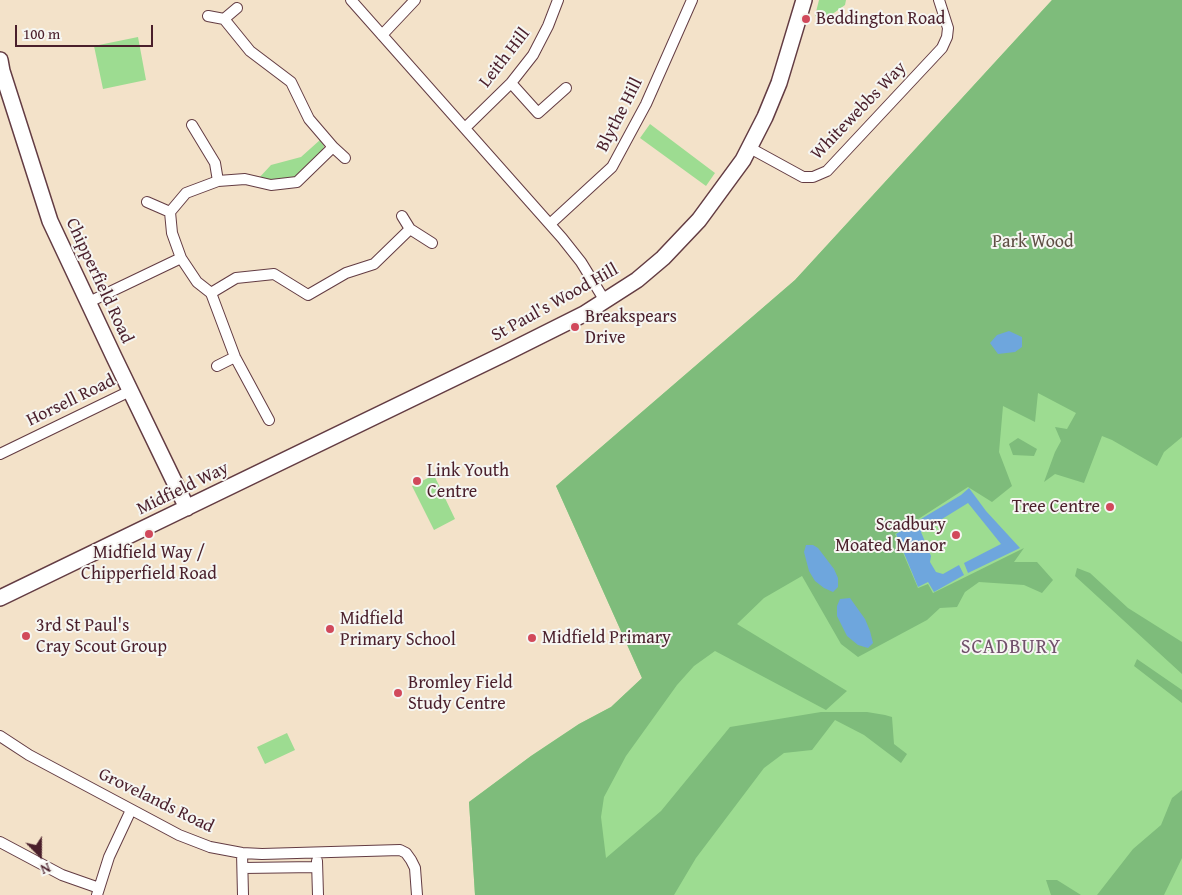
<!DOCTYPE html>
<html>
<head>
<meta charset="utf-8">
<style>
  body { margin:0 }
  #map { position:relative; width:1182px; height:895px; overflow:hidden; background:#f3e2c9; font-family:"Gentium Book Plus",serif }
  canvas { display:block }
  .north { position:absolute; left:15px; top:830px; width:50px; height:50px; -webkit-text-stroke:4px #f6f6f2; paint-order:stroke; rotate:158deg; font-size:14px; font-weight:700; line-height:20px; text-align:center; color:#4a1f2b }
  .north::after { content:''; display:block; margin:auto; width:18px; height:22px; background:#4a1f2b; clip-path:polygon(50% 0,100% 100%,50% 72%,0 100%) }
  .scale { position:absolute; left:15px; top:25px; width:138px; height:22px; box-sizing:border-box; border:2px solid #4a1f2b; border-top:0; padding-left:6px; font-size:15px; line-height:18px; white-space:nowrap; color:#4a1f2b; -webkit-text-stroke:4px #f6f6f2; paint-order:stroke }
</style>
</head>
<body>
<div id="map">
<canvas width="1182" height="895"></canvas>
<div class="north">N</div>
<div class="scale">100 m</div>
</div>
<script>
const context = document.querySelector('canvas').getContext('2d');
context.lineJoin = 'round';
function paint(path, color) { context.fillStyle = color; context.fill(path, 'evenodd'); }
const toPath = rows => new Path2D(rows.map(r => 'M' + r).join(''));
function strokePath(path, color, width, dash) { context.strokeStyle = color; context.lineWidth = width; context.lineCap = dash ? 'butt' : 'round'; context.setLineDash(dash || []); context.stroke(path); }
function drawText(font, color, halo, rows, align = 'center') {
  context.font = font + ' "Gentium Book Plus",serif'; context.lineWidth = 4; context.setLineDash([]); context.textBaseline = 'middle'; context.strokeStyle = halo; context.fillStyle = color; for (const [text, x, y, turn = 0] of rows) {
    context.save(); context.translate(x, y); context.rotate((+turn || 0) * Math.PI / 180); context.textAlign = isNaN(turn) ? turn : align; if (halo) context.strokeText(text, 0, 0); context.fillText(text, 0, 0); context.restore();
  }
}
paint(toPath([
  [819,0,846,0,845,5,824,20,815,16],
  [1052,0,1182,0,1182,895,475,895,469,802,531,756,579,724,611,707,642,678,556,486,795,280],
  [138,37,146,80,103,89,94,46],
  [650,124,715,173,706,186,640,138],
  [320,140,324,146,323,151,295,178,273,182,258,179,271,165,301,157],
  [434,475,455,519,434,530,412,486],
  [287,733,295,750,265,764,257,747]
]), '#9ddc91');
paint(toPath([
  [1052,0,1182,0,1182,437,1164,452,1157,466,1112,440,1102,436,1084,483,1055,474,1044,482,1055,452,1061,441,1055,427,1067,429,1076,413,1038,393,1035,422,1003,406,999,452,1012,486,992,502,968,487,895,534,918,588,928,584,933,593,1024,548,1014,562,1037,562,1053,580,1042,593,1024,585,979,582,965,592,957,607,940,608,927,620,858,657,841,644,802,576,764,598,737,624,847,691,826,710,715,651,694,666,677,685,626,756,604,797,601,817,606,858,661,811,730,727,821,712,867,712,885,715,892,717,894,744,907,754,901,763,864,735,835,720,812,750,784,753,764,768,696,858,674,895,475,895,469,802,531,756,579,724,611,707,642,678,556,486,795,280],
  [1018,438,1037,449,1034,456,1013,455,1009,444],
  [1077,568,1090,573,1128,608,1182,642,1182,674,1075,576],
  [1137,659,1182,690,1182,703,1134,666],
  [1182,790,1182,858,1164,895,1097,895,1133,849,1161,825,1172,798],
  [1046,880,1057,880,1081,895,1051,895]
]), '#7ebc7b');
paint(toPath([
  [1009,331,1022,337,1022,347,1015,352,998,354,990,343,997,335],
  [969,488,986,511,1020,548,968,573,964,563,1001,544,968,503,921,532,931,556,930,562,936,572,943,574,959,565,964,575,934,592,928,582,918,587,896,534,961,495],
  [806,545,813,545,818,548,834,569,838,578,838,587,833,592,824,588,815,581,809,571,804,552],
  [850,598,865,619,870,631,873,643,868,648,858,645,847,636,837,616,837,606,840,599]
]), '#6ea6dd');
const street = toPath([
  [351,0,562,238,581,262,605,301],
  [208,16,224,19,250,51,291,82,309,119,333,147],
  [224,19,237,8],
  [382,35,415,0],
  [511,83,538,113,566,88],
  [192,125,215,163,218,181],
  [465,128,511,83,533,55,548,26,558,0],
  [750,148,803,177,813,177,827,171,942,48,947,37,948,28,939,0],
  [345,158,333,147,297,182,271,185,245,179,218,181,186,193,170,212,172,233,181,258,197,282,211,293,236,278,274,274,308,295,346,273,374,264,410,229],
  [147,202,170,212],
  [402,216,410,229,432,243],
  [550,224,612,167,646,104,692,0],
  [211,293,235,357,269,420],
  [89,302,181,258],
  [217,366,235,357],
  [0,454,130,391],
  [0,736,29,755,179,835,210,847,242,853,262,854,400,850,406,853,411,860,415,868,417,895],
  [0,842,62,875,99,888],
  [242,853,243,895],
  [317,861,318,895],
  [243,868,317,867],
  [97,895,109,857,131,810]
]);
const secondary = toPath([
  [0,60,2,71,50,221,114,357,187,508],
  [0,598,506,353,584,314,637,280,663,258,699,220,743,160,765,117,779,83,804,0]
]);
strokePath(street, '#633c43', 12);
strokePath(secondary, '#633c43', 18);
strokePath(street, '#fff', 10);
strokePath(secondary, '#fff', 15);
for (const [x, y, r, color] of [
  [806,19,5,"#d1495b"],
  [575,327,5,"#d1495b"],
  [417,481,5,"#d1495b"],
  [1110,507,5,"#d1495b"],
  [149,534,5,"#d1495b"],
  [956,535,5,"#d1495b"],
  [330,629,5,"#d1495b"],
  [26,636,5,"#d1495b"],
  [532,638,5,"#d1495b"],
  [398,693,5,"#d1495b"]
]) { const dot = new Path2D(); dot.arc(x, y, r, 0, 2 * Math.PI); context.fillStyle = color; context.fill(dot); strokePath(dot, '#f6f6f2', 2); }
drawText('18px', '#4a1f2b', '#f6f6f2', [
  ["Beddington Road",816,19],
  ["Breakspears",585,317],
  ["Drive",585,338],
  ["Link Youth",427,471],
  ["Centre",427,492],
  ["Tree Centre",1100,507,"right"],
  ["Scadbury",946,525,"right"],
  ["Moated Manor",946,546,"right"],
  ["Midfield Way /",149,553,"center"],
  ["Chipperfield Road",149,574,"center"],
  ["Midfield",340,619],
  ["Primary School",340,640],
  ["3rd St Paul's",36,626],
  ["Cray Scout Group",36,647],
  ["Midfield Primary",542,638],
  ["Bromley Field",408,683],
  ["Study Centre",408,704]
], 'left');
drawText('18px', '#4a1f2b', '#f6f6f2', [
  ["Leith Hill",505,58,-52],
  ["Whitewebbs Way",859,111,-46],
  ["Blythe Hill",620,115,-63],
  ["Chipperfield Road",99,281,65],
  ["St Paul's Wood Hill",555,303,-29],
  ["Horsell Road",71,401,-26],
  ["Midfield Way",183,489,-26],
  ["Grovelands Road",156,801,26]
]);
drawText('18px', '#5f4e44', '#f6f6f2', [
  ["Park Wood",1033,242]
]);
context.letterSpacing = '1px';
drawText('20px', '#71516b', '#f6f6f2', [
  ["SCADBURY",1011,648]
]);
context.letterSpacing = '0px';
</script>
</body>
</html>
